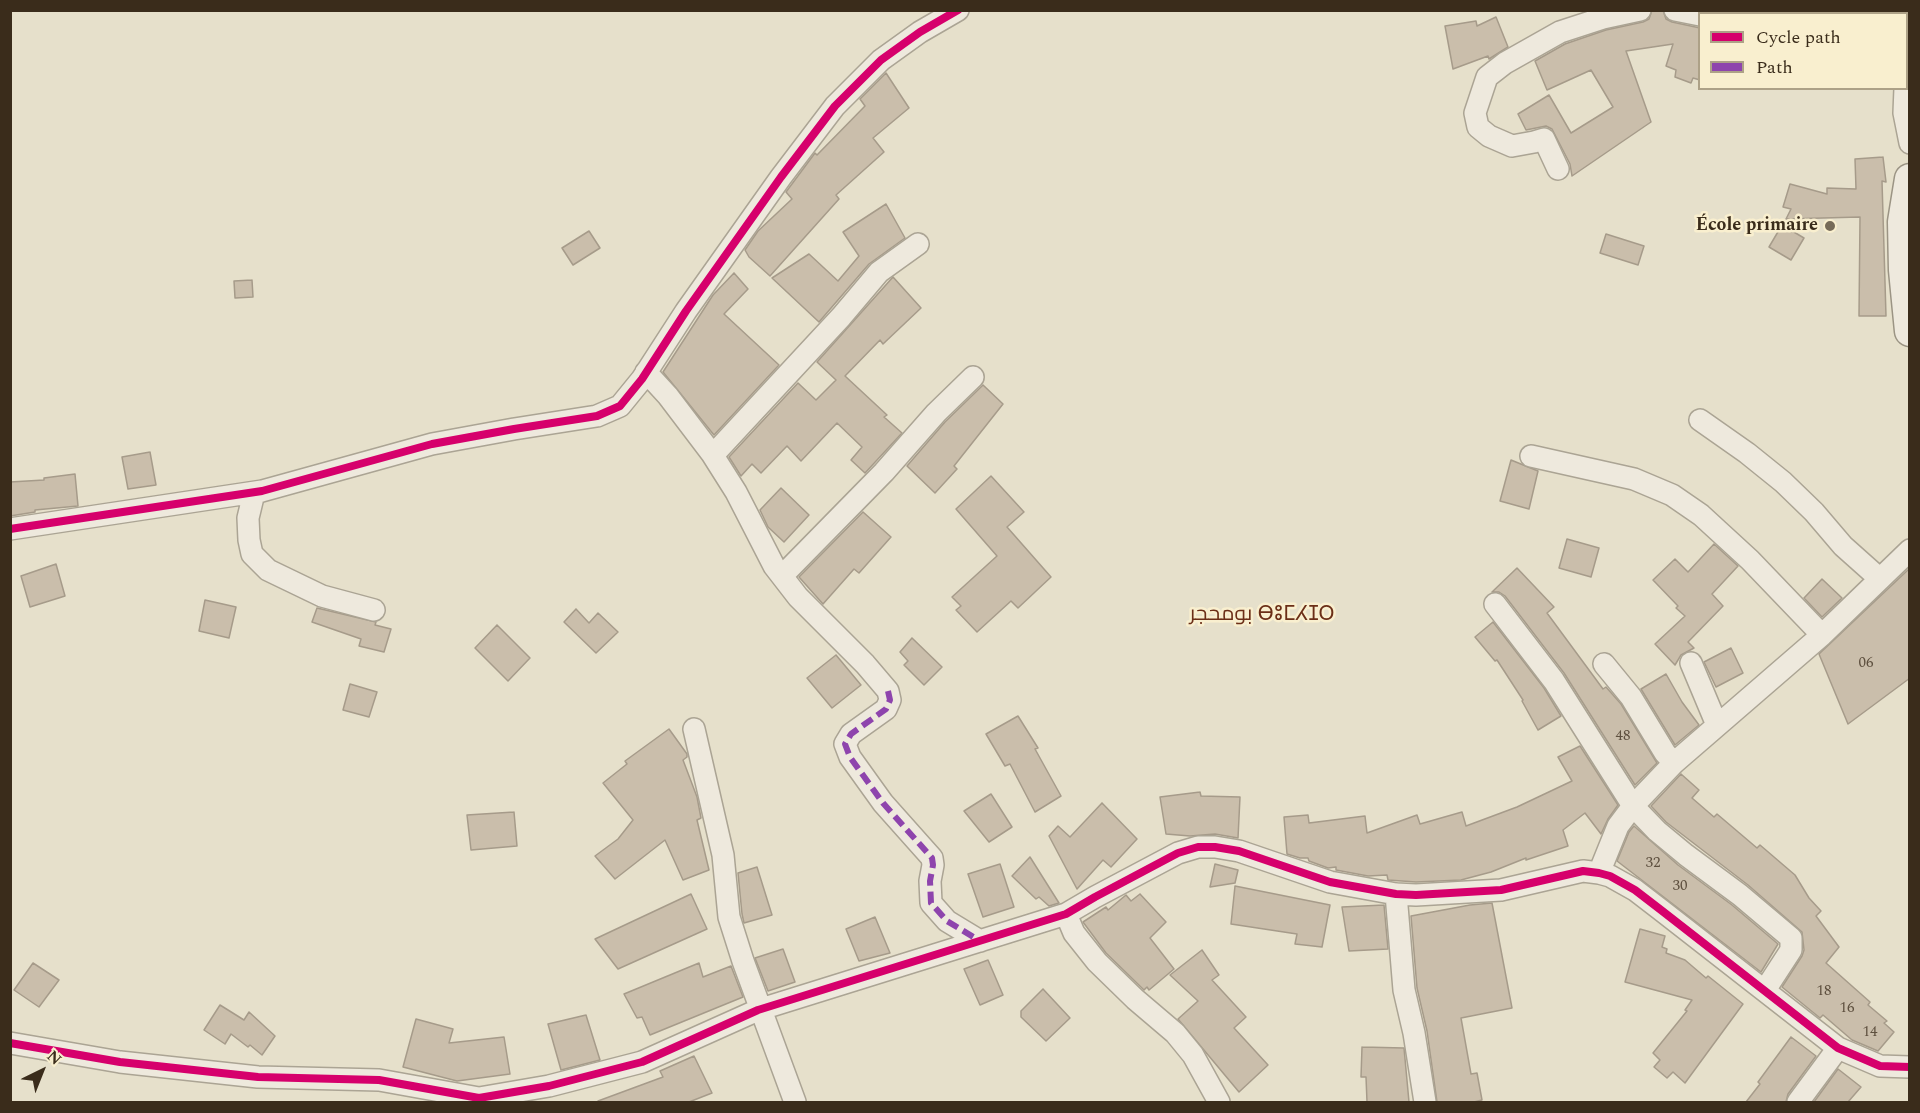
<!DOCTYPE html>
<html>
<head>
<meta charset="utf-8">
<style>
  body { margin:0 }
  #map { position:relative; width:1920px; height:1113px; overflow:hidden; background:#e6e0cb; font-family:Spectral,serif }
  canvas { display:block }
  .frame { position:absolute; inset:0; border:12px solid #3a2c1b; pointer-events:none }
  .legend { position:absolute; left:1698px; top:12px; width:210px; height:78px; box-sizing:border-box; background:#f9efcf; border:2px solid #ada187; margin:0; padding:8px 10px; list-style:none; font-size:18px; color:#3a2c1b }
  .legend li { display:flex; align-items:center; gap:12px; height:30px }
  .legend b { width:30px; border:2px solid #ada187 }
  .north { position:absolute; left:12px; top:1041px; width:60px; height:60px; -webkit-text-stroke:4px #f9efcf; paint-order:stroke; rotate:43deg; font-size:16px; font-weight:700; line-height:24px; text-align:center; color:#3a2c1b }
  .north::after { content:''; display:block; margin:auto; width:21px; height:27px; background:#3a2c1b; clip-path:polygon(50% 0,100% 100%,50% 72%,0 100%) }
</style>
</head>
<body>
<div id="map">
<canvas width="1920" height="1113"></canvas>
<div class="frame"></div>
<ul class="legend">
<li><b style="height:8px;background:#d6006c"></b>Cycle path</li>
<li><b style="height:8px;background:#8e44ad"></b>Path</li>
</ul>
<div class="north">N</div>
</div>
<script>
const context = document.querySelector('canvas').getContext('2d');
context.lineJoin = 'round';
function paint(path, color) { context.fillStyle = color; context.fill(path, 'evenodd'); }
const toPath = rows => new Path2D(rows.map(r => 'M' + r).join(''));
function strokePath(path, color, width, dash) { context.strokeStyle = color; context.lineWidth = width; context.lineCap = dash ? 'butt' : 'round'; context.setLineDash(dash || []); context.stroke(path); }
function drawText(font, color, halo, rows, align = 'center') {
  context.font = font + ' Spectral,Cairo,"Noto Sans Tifinagh",serif'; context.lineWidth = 5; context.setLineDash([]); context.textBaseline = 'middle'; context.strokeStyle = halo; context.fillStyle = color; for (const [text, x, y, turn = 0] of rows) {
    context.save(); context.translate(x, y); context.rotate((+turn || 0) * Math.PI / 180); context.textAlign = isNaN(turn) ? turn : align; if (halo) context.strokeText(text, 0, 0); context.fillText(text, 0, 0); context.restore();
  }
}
const building = toPath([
  [1652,10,1663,10,1666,19,1672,22,1700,28,1700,80,1693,78,1691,83,1675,77,1676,70,1666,66,1673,44,1626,51,1651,122,1572,176,1570,164,1552,129,1546,126,1526,130,1518,114,1549,95,1571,133,1613,107,1591,70,1547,90,1535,61,1565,44,1606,30,1643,22,1649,19,1652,10],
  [1496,17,1508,47,1489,59,1488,56,1453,69,1445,26,1476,21,1477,26,1496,17],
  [886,73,909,108,873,138,884,152,836,195,839,199,770,276,749,257,745,250,758,231,792,199,786,192,815,153,817,155,865,106,860,99,886,73],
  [1883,157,1886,182,1882,181,1886,316,1859,316,1860,217,1786,219,1791,209,1783,207,1790,184,1827,194,1827,188,1856,189,1855,159,1883,157],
  [886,204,905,238,869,264,819,322,772,278,809,254,838,281,859,256,843,232,886,204],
  [1782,225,1804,238,1791,260,1769,247,1782,225],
  [589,231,600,248,573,265,562,248,589,231],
  [1606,234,1644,246,1638,265,1600,253,1606,234],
  [734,273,748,289,724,314,779,365,714,435,663,372,713,295,734,273],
  [893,277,921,308,883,344,880,340,845,376,887,415,884,417,902,433,865,473,851,460,862,447,837,423,801,461,787,446,761,473,752,464,741,476,729,457,798,383,816,400,836,380,817,362,893,277],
  [252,280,253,297,235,298,234,281,252,280],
  [983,385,1003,404,954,466,957,469,935,493,907,466,945,422,983,385],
  [150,452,156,485,128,489,122,457,150,452],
  [1511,460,1538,471,1529,509,1500,501,1511,460],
  [75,474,78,506,35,510,35,512,10,516,10,482,44,480,44,478,75,474],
  [991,476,1024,512,1007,527,1051,577,1018,608,1011,601,977,632,956,610,961,606,952,597,997,556,956,509,991,476],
  [781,488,809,515,784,542,768,527,760,510,781,488],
  [863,512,891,537,859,573,854,569,823,604,799,577,863,512],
  [1567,539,1599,548,1591,577,1559,568,1567,539],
  [1714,544,1738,566,1712,594,1723,606,1688,642,1694,648,1681,655,1675,665,1655,644,1685,616,1676,608,1678,606,1653,580,1675,559,1688,572,1714,544],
  [56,564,65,596,30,607,21,576,56,564],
  [1517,568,1554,607,1547,613,1603,689,1606,687,1621,704,1657,763,1635,785,1564,673,1505,596,1499,592,1492,592,1517,568],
  [1910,568,1910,678,1848,724,1819,654,1910,568],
  [1822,579,1842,598,1822,617,1804,598,1822,579],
  [205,600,236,607,229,638,199,631,205,600],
  [317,608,376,622,375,625,391,629,384,652,359,646,361,639,312,622,317,608],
  [576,609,589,623,598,613,618,632,596,653,564,622,576,609],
  [1493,622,1544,688,1561,716,1538,730,1522,701,1523,700,1497,660,1495,661,1475,637,1493,622],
  [497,625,530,658,508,681,475,648,497,625],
  [912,638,942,667,924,685,904,665,908,661,900,652,912,638],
  [1731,648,1743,673,1716,687,1704,662,1731,648],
  [836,655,861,685,832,708,807,678,836,655],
  [1666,674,1682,702,1699,725,1675,745,1641,689,1666,674],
  [350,684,377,692,369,717,343,710,350,684],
  [1018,716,1038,748,1035,749,1061,796,1035,812,1010,764,1005,766,986,734,1018,716],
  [669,729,687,754,687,757,683,760,697,797,701,818,697,820,709,870,683,880,665,840,615,879,595,856,618,839,633,820,603,783,627,764,625,761,669,729],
  [1580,746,1618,805,1608,819,1601,834,1585,813,1563,830,1568,846,1526,860,1526,858,1491,872,1461,880,1416,882,1388,880,1387,875,1368,876,1336,870,1336,867,1328,868,1309,861,1308,858,1300,858,1287,854,1284,817,1308,815,1309,823,1365,816,1367,833,1417,815,1420,824,1462,812,1466,826,1517,807,1572,781,1558,757,1580,746],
  [1681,774,1699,790,1692,798,1714,817,1717,814,1757,848,1760,845,1795,875,1809,898,1821,911,1816,916,1839,947,1826,963,1870,1002,1868,1005,1887,1021,1884,1023,1894,1032,1878,1051,1852,1040,1823,1015,1820,1018,1782,987,1802,956,1804,950,1802,932,1748,885,1666,822,1651,806,1681,774],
  [1200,792,1201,796,1240,797,1238,838,1215,834,1190,836,1166,834,1160,797,1200,792],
  [991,794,1012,827,989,842,964,811,991,794],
  [1102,803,1137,839,1111,867,1103,860,1077,889,1049,836,1058,826,1070,837,1102,803],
  [514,812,517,846,471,850,467,815,514,812],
  [1634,826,1678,865,1732,905,1778,944,1761,972,1617,861,1629,832,1634,826],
  [1030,857,1059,903,1049,906,1039,897,1036,899,1012,876,1030,857],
  [1000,864,1014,907,983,917,968,874,1000,864],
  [1215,864,1238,870,1235,883,1210,887,1215,864],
  [757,867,772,915,744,923,742,914,738,873,757,867],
  [1235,886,1330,905,1322,947,1295,944,1297,934,1231,924,1235,886],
  [691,894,707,929,618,969,595,939,691,894],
  [1140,894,1166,922,1150,938,1174,969,1149,990,1147,987,1144,990,1106,953,1083,922,1106,907,1108,910,1126,895,1131,901,1140,894],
  [1492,903,1512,1008,1461,1018,1471,1074,1477,1073,1482,1100,1474,1102,1437,1102,1427,1031,1417,988,1411,916,1470,905,1492,903],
  [1384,905,1388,949,1349,951,1342,907,1384,905],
  [875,917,890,953,859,961,846,929,875,917],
  [1640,929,1665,936,1662,947,1667,949,1666,953,1685,960,1706,978,1708,976,1743,1004,1685,1083,1673,1072,1667,1078,1654,1067,1660,1060,1653,1053,1687,1011,1685,1010,1692,1000,1625,982,1640,929],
  [783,949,795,982,768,991,755,958,783,949],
  [1202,950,1219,975,1212,980,1246,1017,1234,1028,1268,1065,1239,1092,1178,1019,1198,1001,1170,975,1202,950],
  [988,960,1003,995,980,1005,964,969,988,960],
  [33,963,59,980,39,1007,14,990,33,963],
  [699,963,703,977,731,966,743,997,650,1035,642,1017,637,1018,624,994,699,963],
  [1043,989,1070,1018,1046,1041,1021,1017,1021,1011,1043,989],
  [220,1005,244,1020,249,1012,275,1036,262,1055,250,1045,248,1047,231,1034,225,1044,204,1030,220,1005],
  [586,1015,600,1060,561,1070,548,1024,586,1015],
  [416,1019,453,1029,449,1043,504,1037,510,1074,457,1081,403,1067,416,1019],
  [1791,1037,1816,1056,1788,1094,1786,1102,1746,1102,1760,1084,1758,1082,1791,1037],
  [1362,1047,1404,1048,1409,1102,1367,1102,1366,1077,1361,1077,1362,1047],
  [694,1056,712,1093,689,1102,598,1102,598,1101,663,1077,660,1071,694,1056],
  [1838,1069,1861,1087,1848,1102,1814,1102,1838,1069]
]);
paint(building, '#cabeab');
strokePath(building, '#a69b8a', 1.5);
const street = toPath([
  [1675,10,1700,15],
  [1741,14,1746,10],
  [1906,82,1910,66],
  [1905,88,1904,113,1910,143],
  [1558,169,1544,139,1534,142,1512,146,1489,136,1478,127,1475,113,1487,77,1505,63,1560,32,1603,18,1640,10],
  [646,372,668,396,712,454,736,492,774,566,798,597,865,664,888,691,890,700,886,709,851,734,845,744,850,757,883,803,932,858,933,865,930,881,931,903,947,921,980,941],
  [1700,420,1747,453,1783,482,1814,512,1843,546,1880,579],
  [713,455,841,317,879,272,918,244],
  [1531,456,1634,479,1672,495,1701,515,1750,560,1822,635,1910,550],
  [254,493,248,518,249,540,252,554,268,570,322,596,374,610],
  [10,529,262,491,432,444,514,429,597,416,620,406,642,379,686,311,781,177,835,106,881,60,920,32,958,10],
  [782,576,884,472,936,413,973,377],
  [1495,604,1554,681,1633,806,1657,831,1686,855,1740,895,1791,938,1791,950,1765,990],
  [1691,663,1717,725],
  [1604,664,1631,697,1665,753,1674,763],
  [694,729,723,855,729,917,743,961,795,1102],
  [1599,873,1618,826,1633,806,1674,763,1822,635],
  [1396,894,1404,990,1414,1033,1425,1102],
  [1066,914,1074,933,1097,962,1135,999,1175,1033,1193,1055,1219,1102],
  [10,1043,120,1062,258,1077,379,1080,479,1098,549,1086,642,1062,758,1010,1066,914,1095,897,1178,853,1198,847,1215,847,1239,851,1330,882,1396,894,1416,895,1501,890,1583,871,1599,873,1610,876,1635,890,1661,910,1838,1048,1880,1066,1910,1067],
  [1798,1102,1838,1048]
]);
const secondary = toPath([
  [1910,179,1903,222,1904,270,1910,331]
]);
strokePath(street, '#aba494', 24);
strokePath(secondary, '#9b9484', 33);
strokePath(street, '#eee9dd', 21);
strokePath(secondary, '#eee9dd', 30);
strokePath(toPath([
  [888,691,890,700,886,709,851,734,845,744,850,757,883,803,932,858,933,865,930,881,931,903,947,921,980,941]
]), '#8e44ad', 6, [12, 6]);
strokePath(toPath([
  [10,529,262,491,432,444,514,429,597,416,620,406,642,379,686,311,781,177,835,106,881,60,920,32,958,10],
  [10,1043,120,1062,258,1077,379,1080,479,1098,549,1086,642,1062,758,1010,1066,914,1095,897,1178,853,1198,847,1215,847,1239,851,1330,882,1396,894,1416,895,1501,890,1583,871,1599,873,1610,876,1635,890,1661,910,1838,1048,1880,1066,1910,1067]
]), '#d6006c', 8);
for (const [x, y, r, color] of [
  [1830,226,6,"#766b59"]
]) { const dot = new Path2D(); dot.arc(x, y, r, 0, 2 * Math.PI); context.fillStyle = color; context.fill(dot); strokePath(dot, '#f9efcf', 2); }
drawText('15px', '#5e503f', null, [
  ["06",1866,664],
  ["48",1623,737],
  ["32",1653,864],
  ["30",1680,887],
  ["18",1824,992],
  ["16",1847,1009],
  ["14",1870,1033]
]);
drawText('bold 18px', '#3a2c1b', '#f9efcf', [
  ["École primaire",1818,226]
], 'right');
drawText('21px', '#6b2e17', '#f9efcf', [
  ["بومحجر ⴱⵓⵎⵃⵊⵔ",1262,616]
]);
</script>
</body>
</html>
